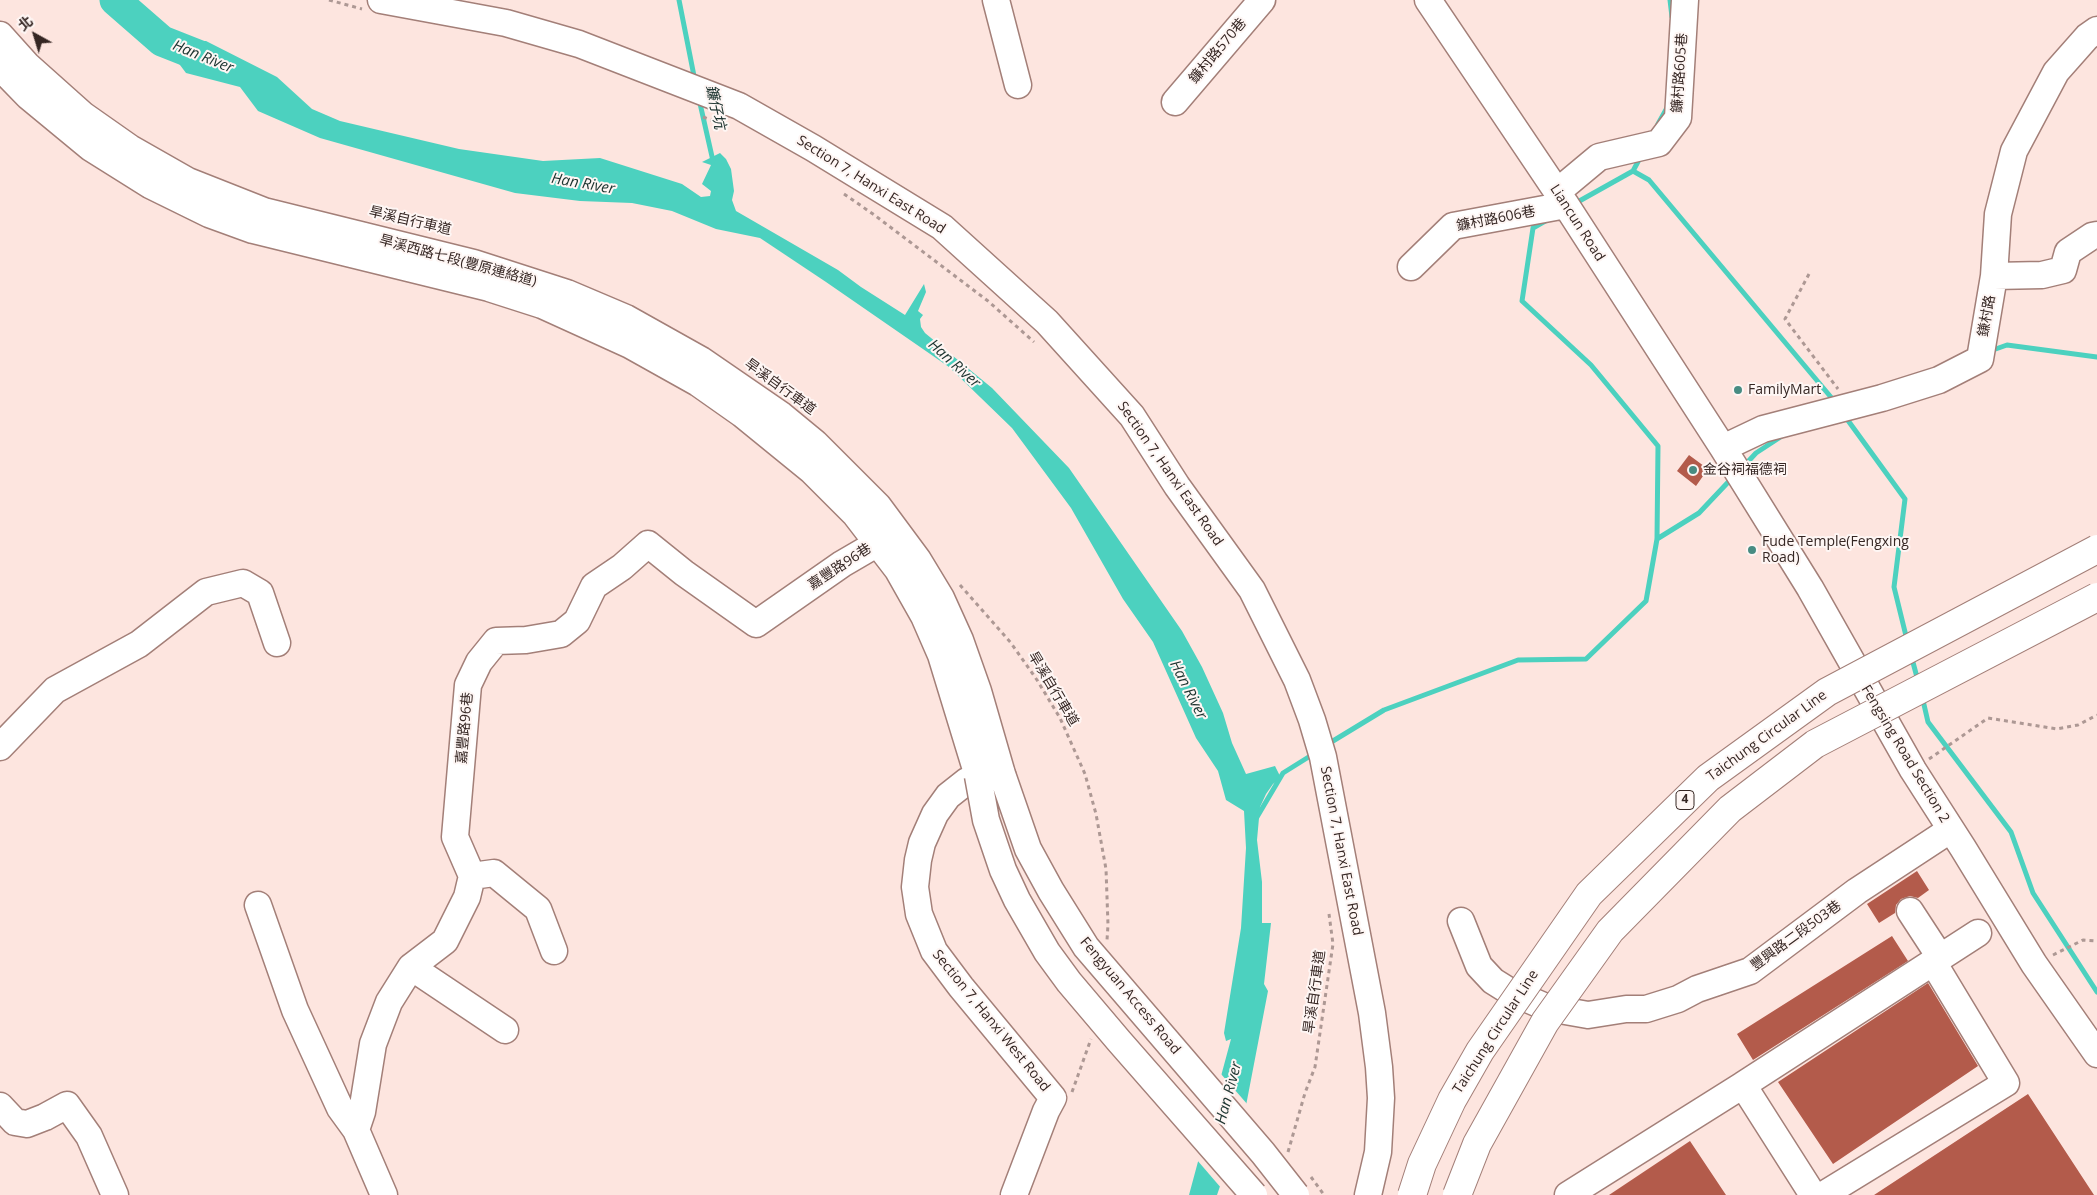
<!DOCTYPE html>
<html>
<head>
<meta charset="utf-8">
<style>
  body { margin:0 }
  #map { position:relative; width:2097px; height:1195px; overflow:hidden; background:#fde5df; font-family:"Open Sans","Noto Sans TC",sans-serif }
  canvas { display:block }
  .north { position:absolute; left:10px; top:10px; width:50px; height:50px; -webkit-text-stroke:4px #fef6f4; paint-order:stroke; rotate:321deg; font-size:14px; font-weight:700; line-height:20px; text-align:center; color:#352623 }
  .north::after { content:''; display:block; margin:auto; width:18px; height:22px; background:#352623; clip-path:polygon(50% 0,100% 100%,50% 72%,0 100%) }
</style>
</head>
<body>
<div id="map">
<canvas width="2097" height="1195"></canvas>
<div class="north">北</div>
</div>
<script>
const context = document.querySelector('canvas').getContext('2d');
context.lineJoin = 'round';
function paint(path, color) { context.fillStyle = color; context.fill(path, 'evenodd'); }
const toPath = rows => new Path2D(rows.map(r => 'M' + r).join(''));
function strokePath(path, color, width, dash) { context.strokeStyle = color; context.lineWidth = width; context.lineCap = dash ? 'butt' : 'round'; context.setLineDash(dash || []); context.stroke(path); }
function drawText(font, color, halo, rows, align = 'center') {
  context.font = font + ' "Open Sans","Noto Sans TC",sans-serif'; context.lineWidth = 4; context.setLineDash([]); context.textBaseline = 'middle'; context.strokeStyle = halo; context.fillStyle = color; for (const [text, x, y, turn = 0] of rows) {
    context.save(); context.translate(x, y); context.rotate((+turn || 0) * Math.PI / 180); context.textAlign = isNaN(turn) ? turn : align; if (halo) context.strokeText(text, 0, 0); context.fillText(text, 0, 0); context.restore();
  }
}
paint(toPath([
  [162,41,206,41,277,77,312,109,340,121,459,149,543,161,600,158,682,184,701,197,710,196,711,191,702,184,711,165,702,162,720,153,726,159,731,169,734,191,732,200,736,211,838,270,861,287,905,315,924,284,926,292,918,311,923,315,920,319,921,327,925,333,992,388,1069,468,1182,631,1202,667,1223,713,1232,743,1246,774,1275,766,1281,778,1273,784,1266,794,1260,807,1257,840,1262,882,1262,923,1271,923,1264,984,1268,991,1244,1116,1217,1195,1189,1195,1231,1039,1226,1041,1224,1033,1241,928,1246,848,1244,811,1226,800,1218,771,1196,738,1153,642,1123,599,1071,508,1012,428,949,367,826,282,760,238,716,229,672,211,632,203,580,201,515,193,320,138,258,111,240,87,186,73]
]), '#4cd1bf');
paint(toPath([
  [1221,1074,1248,1105,1222,1189,1197,1160]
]), '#fde5df');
strokePath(toPath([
  [679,0,695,81],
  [1670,0,1672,17],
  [699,99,713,161],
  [1658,124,1668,106],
  [1633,171,1649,180,1835,402],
  [1574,204,1633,171,1641,156],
  [1990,351,2007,345,2097,357],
  [1844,415,1905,499,1894,587,1907,640],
  [1744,466,1756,453,1782,436],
  [1657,539,1699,513,1733,477],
  [1911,655,1918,681],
  [1922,696,1928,722,2011,832,2033,893,2097,992],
  [1328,744,1384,710,1518,660,1586,659,1646,601,1657,539,1658,446,1591,365,1522,301,1533,228,1547,220],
  [1257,817,1283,773,1315,753]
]), '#4cd1bf', 5);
strokePath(toPath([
  [115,0,162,41,200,56]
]), '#4cd1bf', 31);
paint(toPath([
  [1689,455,1708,469,1696,486,1677,471],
  [1917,871,1929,890,1918,898,1910,896,1901,899,1896,905,1895,913,1879,923,1867,904],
  [1892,936,1908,961,1753,1060,1737,1034],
  [1928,983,1978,1066,1833,1164,1778,1082],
  [2028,1094,2094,1195,1874,1195],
  [1690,1141,1726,1195,1609,1195]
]), '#b35b4b');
const minor = toPath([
  [381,0,506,23,579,44,739,106,813,148,942,227,1047,322,1132,416,1177,486,1252,590,1297,680,1312,720,1323,757,1372,1013,1379,1067,1381,1098,1378,1152,1368,1195],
  [996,0,1018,85],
  [1428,0,1566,205,1723,448,1810,588,1913,770,1963,848,2034,964,2097,1054],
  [0,35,27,65,83,115,130,148,188,181,264,211,474,263,567,293,626,318,701,360,781,415,815,443,878,506,918,560,941,598,960,640,978,691,1002,774],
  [0,67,28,96,91,148,150,185,209,214,253,230,489,288,542,305,630,345,698,383,742,414,812,471,855,514,898,570,924,616,941,655,978,776,967,781,948,796,935,814,922,843,918,860,915,887,919,914,934,951,961,987,1053,1098,1046,1111,1014,1195],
  [1175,102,1262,0],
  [1557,192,1599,157,1659,143,1678,118,1685,0],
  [1411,267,1453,226,1566,205],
  [1994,276,2042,275,2063,270,2068,252,2092,236,2097,235],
  [1723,448,1763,429,1882,398,1939,380,1980,359,1994,276,1998,214,2014,151,2056,72,2087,37,2097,30],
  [0,747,55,690,139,644,206,592,243,583,260,593,277,643],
  [472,876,494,873,538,909,554,951],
  [258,905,295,1010,340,1108,356,1130],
  [1910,911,1940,957],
  [1461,921,1479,966,1493,981,1509,991,1548,1008,1588,1015,1626,1009,1646,1009,1678,999,1697,989,1750,971,1857,891,1950,830],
  [411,967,505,1030],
  [1743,1085,1978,933],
  [0,1106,15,1122,27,1124,45,1117,67,1105,89,1136,115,1195],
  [384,1195,356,1130,362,1112,373,1044,389,1002,411,967,445,941,467,897,472,876,455,837,468,685,479,662,496,641,526,640,561,634,577,621,594,586,622,567,648,544,684,573,756,624,842,564,878,543],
  [1568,1195,1743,1085,1813,1195],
  [1823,1195,2006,1083,1933,962]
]);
strokePath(minor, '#a37f78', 29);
strokePath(toPath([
  [329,0,362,9],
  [703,117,722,124],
  [844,194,873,214,988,301,1034,342],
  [1809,274,1785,319,1838,389],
  [960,585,1011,643,1037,680,1060,718,1085,774,1096,814,1106,869,1108,925,1107,940],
  [1929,759,1988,718,2057,729,2078,725,2097,715],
  [2053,955,2083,940,2097,941],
  [1072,1092,1091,1039],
  [1288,1152,1305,1093,1315,1067,1333,944,1329,914],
  [1311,1177,1324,1195]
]), '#ad9894', 3, [4, 4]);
strokePath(minor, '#fff', 26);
const minorBridge = toPath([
  [1002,774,1028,849,1051,891,1086,947,1263,1153,1296,1195],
  [978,776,986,820,1003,870,1017,900,1047,952,1069,982,1119,1041,1254,1195]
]);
const highwayBridge = toPath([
  [1412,1195,1422,1164,1452,1100,1480,1051,1589,894,1708,778,1827,692,2097,549],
  [1457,1195,1477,1144,1545,1022,1610,931,1730,809,1815,744,2097,597]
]);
strokePath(minorBridge, '#a37f78', 29, []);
strokePath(highwayBridge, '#a37f78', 30, []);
strokePath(minorBridge, '#fff', 26);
strokePath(highwayBridge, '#fff', 28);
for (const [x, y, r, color] of [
  [1738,390,5,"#488c82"],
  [1693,470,5,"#488c82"],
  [1752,550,5,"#488c82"]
]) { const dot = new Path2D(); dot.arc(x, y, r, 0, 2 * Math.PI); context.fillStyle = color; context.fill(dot); strokePath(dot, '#fef6f4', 2); }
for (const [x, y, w] of [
  [1685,800,18]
]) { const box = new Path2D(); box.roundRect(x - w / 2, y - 9.5, w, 19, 4); context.fillStyle = '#fef6f4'; context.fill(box); strokePath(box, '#352623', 1); }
drawText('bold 12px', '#352623', null, [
  ["4",1685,800]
]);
drawText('14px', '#352623', '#fef6f4', [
  ["鐮村路570巷",1218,51,-50],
  ["鐮村路605巷",1680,73,-86],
  ["Section 7, Hanxi East Road",871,185,32],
  ["鐮村路606巷",1496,219,-11],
  ["旱溪自行車道",410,221,13],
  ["Liancun Road",1577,223,57],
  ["旱溪西路七段(豐原連絡道)",458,261,15],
  ["鎌村路",1987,316,-80],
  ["旱溪自行車道",780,387,36],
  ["Section 7, Hanxi East Road",1170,474,55],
  ["嘉豐路96巷",840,567,-33],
  ["旱溪自行車道",1053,689,59],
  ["嘉豐路96巷",465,728,-85],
  ["Taichung Circular Line",1767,736,-36],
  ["Fengsing Road Section 2",1905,754,59],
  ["Section 7, Hanxi East Road",1341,851,79],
  ["豐興路二段503巷",1796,936,-36],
  ["旱溪自行車道",1315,992,-82],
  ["Fengyuan Access Road",1130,996,50],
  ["Section 7, Hanxi West Road",991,1021,51],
  ["Taichung Circular Line",1496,1032,-57]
]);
drawText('14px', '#352623', '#fef6f4', [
  ["FamilyMart",1748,390],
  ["金谷祠福德祠",1703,470],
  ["Fude Temple(Fengxing",1762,542],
  ["Road)",1762,558]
], 'left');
drawText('italic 15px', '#1c332f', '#fef6f4', [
  ["Han River",203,57,22],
  ["鐮仔坑",715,107,78],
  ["Han River",583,184,10],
  ["Han River",954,364,42],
  ["Han River",1188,690,63],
  ["Han River",1229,1093,-75]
]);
</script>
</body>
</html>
